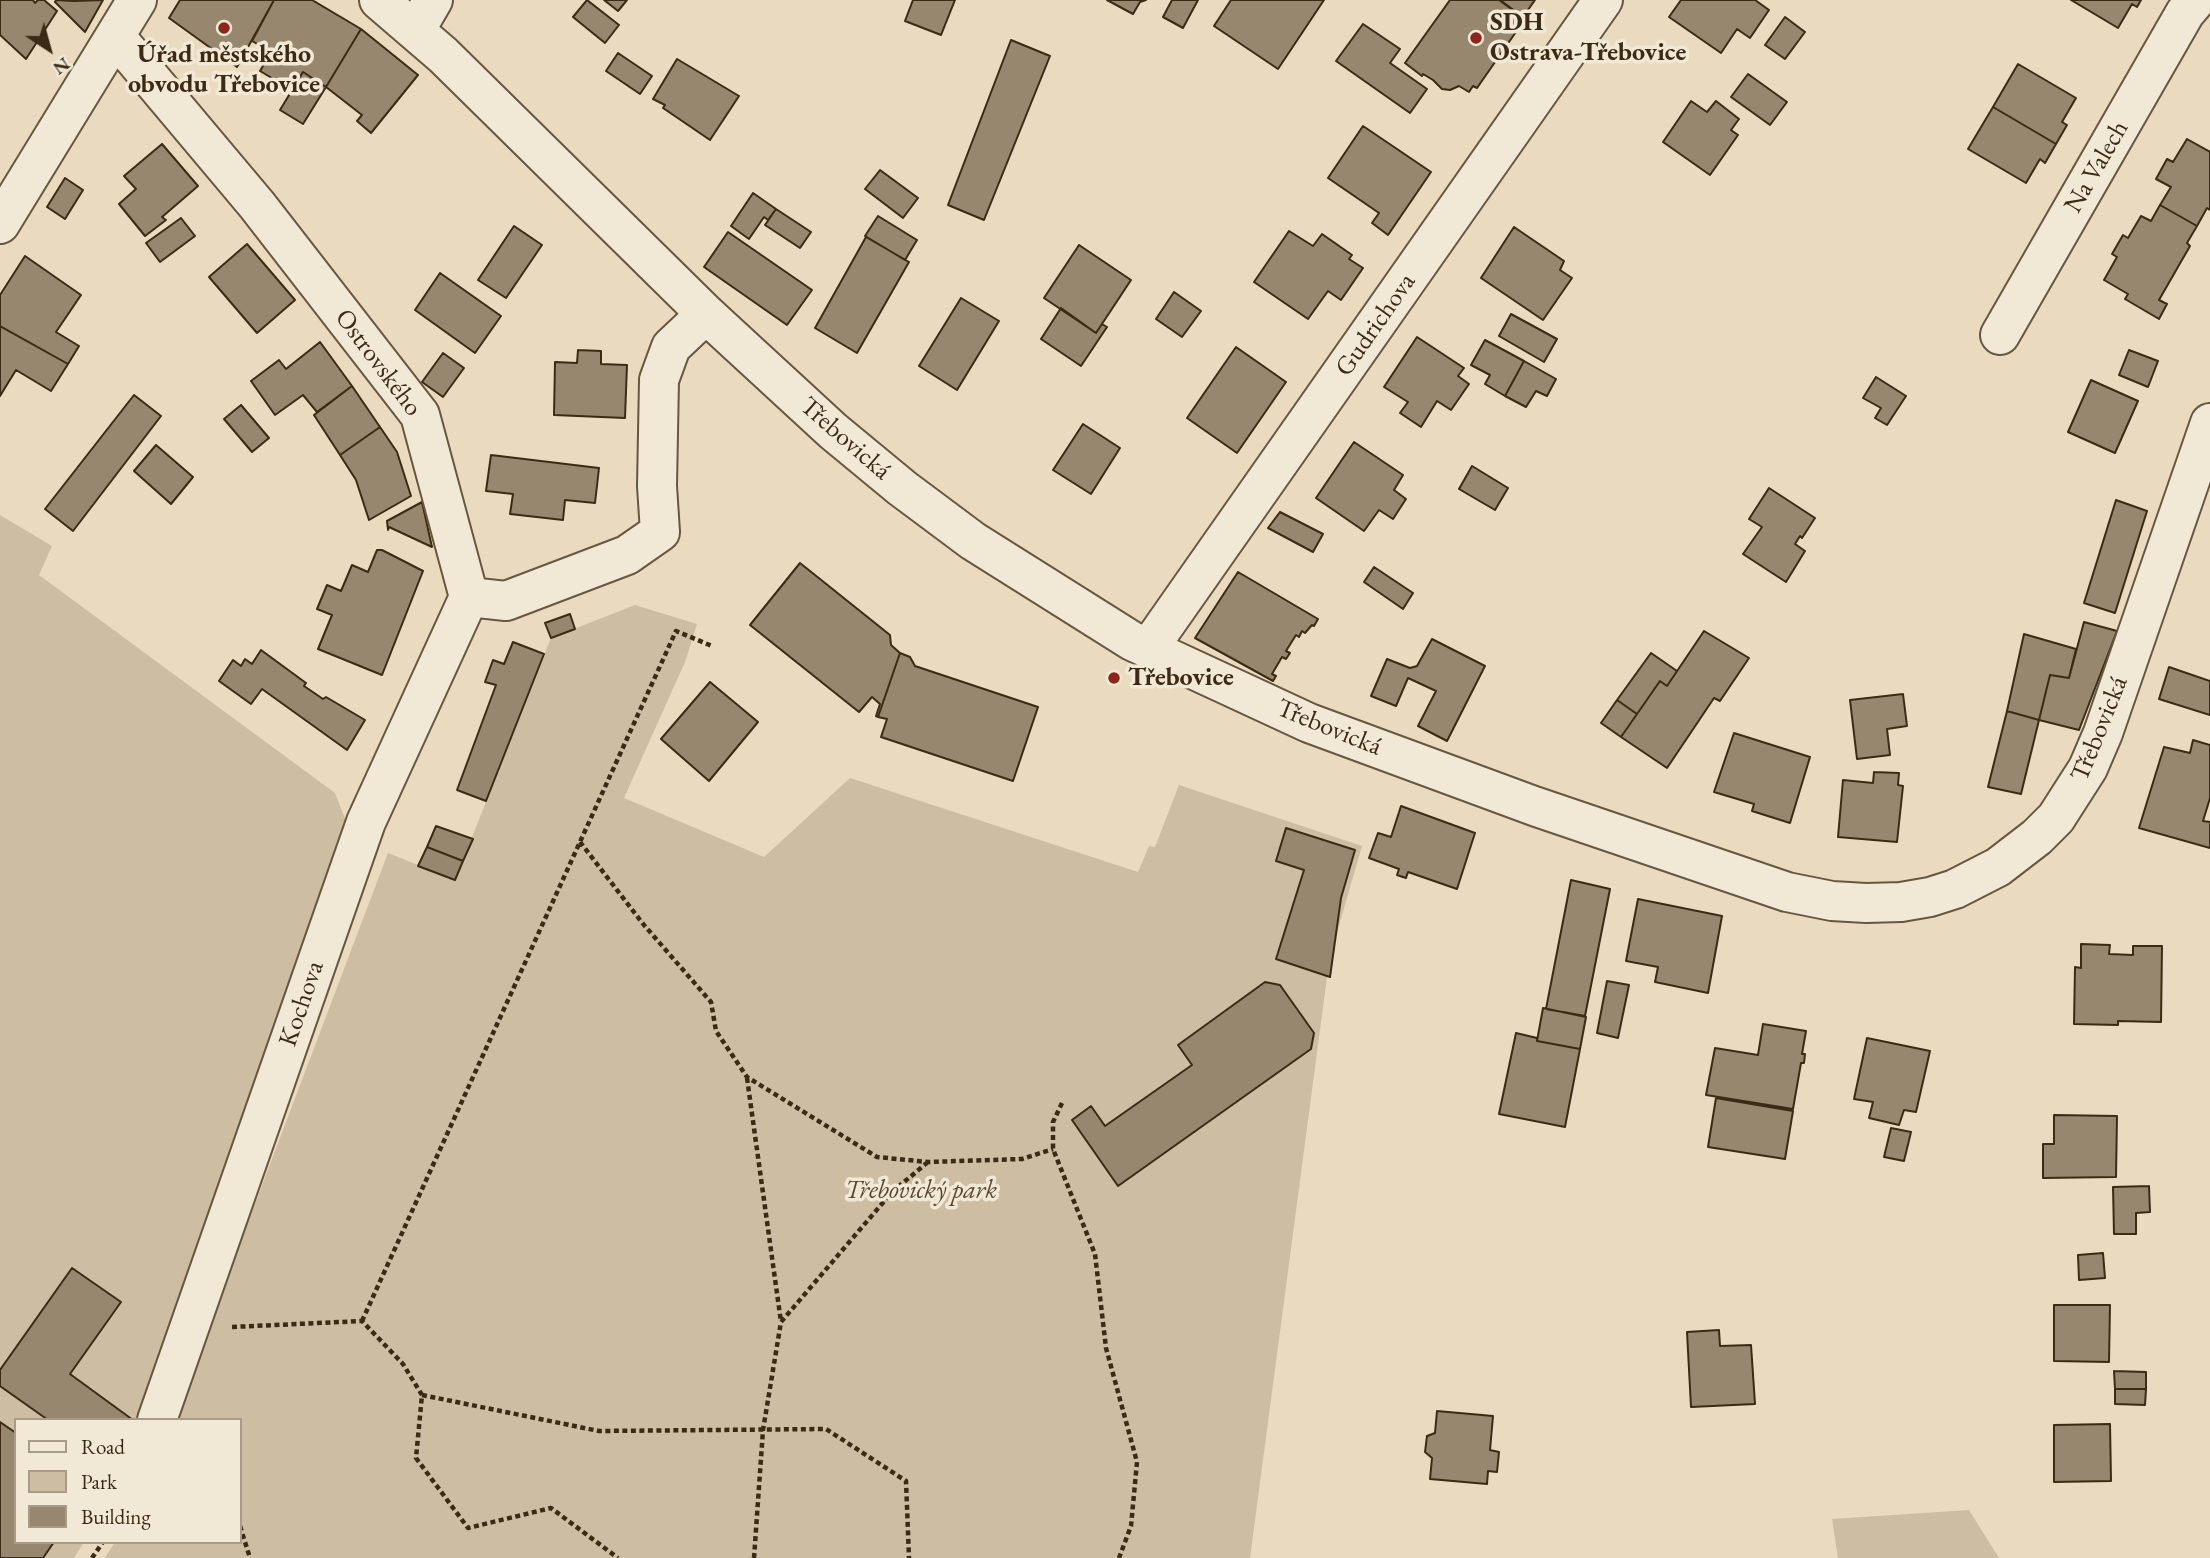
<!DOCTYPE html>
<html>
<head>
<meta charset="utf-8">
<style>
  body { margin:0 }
  #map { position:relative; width:2210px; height:1558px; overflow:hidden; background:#eadbc0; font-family:"EB Garamond",serif }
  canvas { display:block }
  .legend { position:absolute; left:14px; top:1418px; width:228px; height:126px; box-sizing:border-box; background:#f1e8d6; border:2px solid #a89c89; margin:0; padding:9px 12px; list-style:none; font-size:21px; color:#3b2b15 }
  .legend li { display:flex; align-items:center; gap:14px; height:35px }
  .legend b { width:35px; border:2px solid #a89c89 }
  .north { position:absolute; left:14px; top:14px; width:70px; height:70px; -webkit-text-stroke:5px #f1e8d6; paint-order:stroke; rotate:144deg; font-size:19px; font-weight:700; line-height:28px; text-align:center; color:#3b2b15 }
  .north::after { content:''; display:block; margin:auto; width:24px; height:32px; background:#3b2b15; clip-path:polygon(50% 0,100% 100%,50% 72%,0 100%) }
</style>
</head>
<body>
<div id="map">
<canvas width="2210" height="1558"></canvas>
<ul class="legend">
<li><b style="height:9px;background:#f1e8d6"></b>Road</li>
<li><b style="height:19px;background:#ccbda3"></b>Park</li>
<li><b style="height:19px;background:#96876e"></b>Building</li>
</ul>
<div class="north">N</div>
</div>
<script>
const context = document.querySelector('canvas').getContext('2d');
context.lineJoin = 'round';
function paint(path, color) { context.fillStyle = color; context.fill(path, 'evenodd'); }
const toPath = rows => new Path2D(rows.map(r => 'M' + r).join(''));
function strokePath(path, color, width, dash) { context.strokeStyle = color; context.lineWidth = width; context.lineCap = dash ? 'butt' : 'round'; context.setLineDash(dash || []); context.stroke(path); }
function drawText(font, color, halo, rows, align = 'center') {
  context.font = font + ' "EB Garamond",serif'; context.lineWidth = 7; context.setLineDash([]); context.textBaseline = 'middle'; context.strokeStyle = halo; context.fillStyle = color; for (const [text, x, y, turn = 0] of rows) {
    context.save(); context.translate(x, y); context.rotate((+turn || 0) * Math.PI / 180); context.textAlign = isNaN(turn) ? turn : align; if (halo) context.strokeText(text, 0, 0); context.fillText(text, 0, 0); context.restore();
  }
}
paint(toPath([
  [0,515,52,546,39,575,335,793,349,829,148,1420,16,1420,16,1542,84,1542,74,1558,0,1558],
  [635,605,697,624,685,662,624,798,764,857,850,778,1138,872,1149,846,1155,847,1179,785,1362,846,1336,936,1330,977,1327,977,1250,1558,105,1558,115,1542,240,1542,240,1420,173,1420,388,853,455,880,551,638],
  [1969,1510,1999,1558,1838,1558,1832,1519]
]), '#ccbda3');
const building = toPath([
  [0,0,33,0,35,3,38,0,44,0,57,11,26,59,0,35,0,0],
  [56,0,74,1,103,0,85,32,55,2,56,0],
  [180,0,274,0,237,67,169,18,180,0],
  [274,0,312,0,361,29,326,87,303,72,292,90,260,71,271,52,252,41,274,0],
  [587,0,619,25,605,43,573,17,587,0],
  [604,0,627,0,618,11,604,0],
  [913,0,955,0,941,35,905,21,913,0],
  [1107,0,1146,0,1140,2,1133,14,1107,0],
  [1172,0,1198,0,1183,28,1163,17,1172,0],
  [1231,0,1324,0,1278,69,1214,26,1231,0],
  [1450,0,1499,0,1525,19,1477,88,1473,86,1469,92,1459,86,1450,90,1442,89,1433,80,1423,74,1422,76,1405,63,1450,0],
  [1500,0,1535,0,1523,17,1500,0],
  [1681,0,1755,0,1769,10,1750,38,1737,29,1721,53,1669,17,1681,0],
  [2071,0,2141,0,2137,7,2132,4,2118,28,2071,0],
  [1785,17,1805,32,1785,59,1765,45,1785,17],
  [1363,24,1400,49,1390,63,1427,89,1410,113,1336,61,1363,24],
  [361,29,418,75,371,133,357,121,362,115,326,87,361,29],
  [1011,40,1050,56,984,220,948,205,1011,40],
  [618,53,652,76,640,94,606,71,618,53],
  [677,59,739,96,710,140,663,108,665,105,653,99,677,59],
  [2018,64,2076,98,2062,122,2067,125,2056,144,1993,107,2018,64],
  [303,72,326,87,303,124,280,110,303,72],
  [1748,74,1787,102,1770,125,1731,97,1748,74],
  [1691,101,1707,112,1716,101,1739,119,1731,130,1738,135,1710,175,1663,142,1691,101],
  [1993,107,2056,144,2045,163,2040,159,2026,183,1968,149,1993,107],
  [1363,126,1431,172,1388,235,1372,223,1379,213,1328,178,1363,126],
  [2187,139,2210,152,2210,210,2207,208,2197,226,2160,205,2171,187,2156,179,2167,159,2173,162,2187,139],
  [162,144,198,186,162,217,166,220,145,236,119,204,136,189,124,176,162,144],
  [880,170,918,198,903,218,865,189,880,170],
  [65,178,83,190,65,219,47,207,65,178],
  [753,193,776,209,768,220,764,217,749,239,731,226,753,193],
  [2160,205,2197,226,2187,243,2190,246,2159,300,2167,304,2159,319,2125,299,2128,294,2104,280,2117,257,2112,254,2123,235,2128,238,2141,216,2151,221,2160,205],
  [776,209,811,232,800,248,765,225,776,209],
  [878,216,917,240,905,260,865,236,878,216],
  [181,218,195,236,160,262,146,243,181,218],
  [514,226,542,245,506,298,478,280,514,226],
  [1514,227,1564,261,1560,270,1572,278,1543,320,1481,278,1514,227],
  [1289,231,1313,246,1322,234,1352,255,1349,259,1363,268,1341,300,1328,291,1308,319,1254,282,1289,231],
  [728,232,812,290,787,325,704,267,728,232],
  [866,237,909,262,857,353,815,328,866,237],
  [247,244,295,300,257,333,209,277,247,244],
  [1079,245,1131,280,1096,333,1044,298,1079,245],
  [25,256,81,295,56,332,79,346,68,364,0,326,0,295,25,256],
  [440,273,501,316,475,353,415,310,440,273],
  [1174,292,1201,311,1182,337,1156,319,1174,292],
  [961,298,999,321,957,390,919,366,961,298],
  [1061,308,1096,333,1102,324,1107,327,1081,366,1041,339,1061,308],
  [1511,314,1557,339,1544,362,1499,336,1511,314],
  [0,326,68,364,51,391,16,370,0,396,0,326],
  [1417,337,1464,368,1458,376,1469,384,1451,410,1437,401,1421,427,1400,413,1408,402,1384,387,1417,337],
  [1485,340,1524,361,1505,396,1485,384,1490,375,1471,365,1485,340],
  [320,342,352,386,317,412,303,395,275,415,251,381,279,360,286,369,320,342],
  [1236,347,1286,382,1237,453,1187,418,1236,347],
  [578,350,601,351,601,364,627,365,625,418,554,415,555,362,577,363,578,350],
  [2129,350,2158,361,2148,387,2119,375,2129,350],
  [443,353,464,368,443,397,422,382,443,353],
  [1524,361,1556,379,1547,396,1536,391,1526,407,1505,396,1524,361],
  [1876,377,1906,396,1887,425,1875,418,1881,408,1863,398,1876,377],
  [2091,380,2138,401,2115,453,2068,432,2091,380],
  [352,386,380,427,340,455,314,415,352,386],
  [134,395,161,416,73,531,45,509,134,395],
  [241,405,269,438,252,452,224,419,241,405],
  [1083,424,1120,448,1091,494,1053,470,1083,424],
  [380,427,397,452,411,496,369,520,356,480,340,455,380,427],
  [1354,442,1403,475,1394,490,1406,499,1393,519,1379,510,1364,531,1316,498,1354,442],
  [156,445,193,477,171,504,134,471,156,445],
  [491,455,599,468,595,503,565,500,563,520,510,514,513,494,486,491,491,455],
  [1472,466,1508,488,1495,510,1459,489,1472,466],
  [1769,488,1815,518,1802,538,1800,536,1795,544,1805,551,1786,582,1743,554,1762,527,1749,519,1769,488],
  [2116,500,2147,511,2115,613,2084,603,2116,500],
  [422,502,432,547,389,527,388,530,387,521,422,502],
  [1280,512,1323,534,1313,552,1268,528,1280,512],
  [377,550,382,550,423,571,382,675,318,649,332,615,317,609,327,585,341,591,352,565,368,572,377,550],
  [800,563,890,635,891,645,900,653,878,717,876,716,880,704,872,697,859,712,750,625,800,563],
  [1374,567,1413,593,1403,609,1364,582,1374,567],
  [1238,572,1318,619,1314,626,1312,625,1305,633,1302,631,1299,637,1296,635,1286,651,1290,653,1286,659,1282,657,1272,674,1276,676,1273,681,1195,638,1238,572],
  [570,614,575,629,551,638,545,623,570,614],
  [2084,622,2117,631,2079,730,2039,720,2050,675,2069,678,2084,622],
  [1704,631,1749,658,1720,701,1714,698,1667,768,1621,737,1660,681,1667,686,1704,631],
  [2024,634,2076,649,2069,678,2050,675,2039,720,2007,711,2024,634],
  [1432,639,1485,666,1447,741,1418,726,1436,691,1408,678,1396,706,1371,696,1387,659,1410,668,1417,666,1432,639],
  [513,642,544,654,486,801,457,790,496,685,485,682,493,660,504,664,513,642],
  [261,650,306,683,304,686,323,699,326,697,365,720,347,750,262,689,251,704,219,681,233,660,241,666,245,659,252,664,261,650],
  [900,653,910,657,915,666,1038,707,1013,781,881,737,887,719,878,717,900,653],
  [1651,653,1677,671,1667,686,1660,681,1637,714,1617,700,1651,653],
  [2169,667,2210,681,2210,715,2159,699,2169,667],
  [710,682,758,722,709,781,661,739,710,682],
  [1903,694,1907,726,1887,729,1890,755,1857,759,1850,700,1903,694],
  [1617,700,1637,714,1621,737,1601,723,1617,700],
  [2007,711,2039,720,2021,794,1988,787,2007,711],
  [1734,733,1810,757,1790,823,1752,811,1754,804,1714,792,1734,733],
  [2193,740,2210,745,2210,798,2203,821,2210,822,2210,848,2139,828,2164,747,2190,753,2193,740],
  [1874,772,1899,773,1898,785,1903,786,1897,842,1838,837,1843,780,1873,783,1874,772],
  [1401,806,1475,833,1457,889,1408,872,1406,878,1397,875,1399,869,1369,858,1378,833,1391,837,1401,806],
  [436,826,473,839,463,861,427,847,436,826],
  [1286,828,1355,850,1341,898,1330,977,1276,959,1304,870,1276,861,1286,828],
  [427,847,463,861,455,880,418,866,427,847],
  [1571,880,1610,889,1585,1016,1546,1009,1571,880],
  [1638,899,1722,916,1708,993,1655,982,1658,967,1626,961,1638,899],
  [2081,944,2110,945,2109,954,2133,955,2133,946,2162,946,2161,1022,2118,1021,2118,1025,2074,1024,2075,967,2081,968,2081,944],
  [1607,981,1629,985,1618,1038,1597,1033,1607,981],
  [1265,982,1280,985,1314,1033,1311,1049,1118,1186,1072,1120,1091,1106,1105,1126,1192,1065,1178,1045,1265,982],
  [1543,1008,1586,1017,1580,1049,1537,1041,1543,1008],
  [1763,1024,1806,1031,1802,1054,1805,1054,1804,1063,1801,1063,1793,1109,1706,1095,1715,1048,1758,1055,1763,1024],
  [1516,1033,1537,1038,1537,1041,1580,1049,1565,1127,1499,1114,1516,1033],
  [1867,1038,1930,1051,1916,1112,1904,1110,1899,1125,1869,1118,1873,1102,1854,1099,1867,1038],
  [1716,1098,1793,1111,1785,1159,1708,1147,1716,1098],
  [2054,1115,2117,1116,2116,1177,2043,1178,2043,1144,2054,1144,2054,1115],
  [1891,1128,1911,1132,1904,1161,1884,1157,1891,1128],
  [2149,1186,2150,1212,2136,1213,2136,1234,2114,1234,2113,1187,2149,1186],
  [2103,1253,2105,1278,2079,1280,2078,1255,2103,1253],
  [72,1268,121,1302,70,1374,133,1420,48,1420,0,1386,0,1370,72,1268],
  [2054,1305,2110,1305,2109,1362,2054,1361,2054,1305],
  [1719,1330,1720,1346,1751,1345,1755,1404,1691,1407,1687,1332,1719,1330],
  [2114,1371,2146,1372,2146,1389,2115,1389,2114,1371],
  [2115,1389,2146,1389,2145,1405,2115,1404,2115,1389],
  [1437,1411,1493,1416,1490,1450,1499,1452,1497,1472,1488,1471,1487,1484,1430,1479,1432,1458,1425,1452,1427,1436,1435,1433,1437,1411],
  [0,1422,16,1433,16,1542,54,1542,43,1558,0,1558,0,1422],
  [2110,1424,2111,1481,2054,1482,2054,1425,2110,1424]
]);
paint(building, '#96876e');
strokePath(building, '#3b2b15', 2);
const minor = toPath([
  [379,0,443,55,706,314,833,431,902,488,973,541,1132,641,1309,723,1534,806,1787,892,1832,901,1866,903,1901,902,1930,897,1955,889,1998,867,2037,837,2056,818,2088,768,2103,733,2210,423],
  [415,31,433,0],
  [115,36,257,205,420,415,469,597],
  [0,224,137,0],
  [2000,335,2185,13,2196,0],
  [469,597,506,601,627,555,660,532,657,486,659,380,671,347,706,314],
  [1148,649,1603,0],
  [157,1420,366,822,469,597]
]);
strokePath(minor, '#675740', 42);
strokePath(toPath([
  [580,842,644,925,711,1002,716,1031,747,1077,877,1157,928,1162,1022,1159,1053,1149],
  [747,1078,781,1322],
  [1062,1103,1053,1122,1053,1149,1095,1254,1106,1348,1137,1462,1131,1526,1119,1558],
  [362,1321,676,631,712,646],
  [232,1327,362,1321,403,1364,422,1395,416,1458,468,1528,551,1508,618,1558],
  [422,1395,599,1431,826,1429,906,1481,909,1558],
  [240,1526,250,1558],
  [92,1558,103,1542],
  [754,1558,763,1430,781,1322,892,1192,928,1162]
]), '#3b2b15', 4.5, [5, 3.5]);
strokePath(minor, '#f1e8d6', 38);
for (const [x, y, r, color] of [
  [224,28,7,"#8f2418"],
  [1476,38,7,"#8f2418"],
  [1114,678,7,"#8f2418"]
]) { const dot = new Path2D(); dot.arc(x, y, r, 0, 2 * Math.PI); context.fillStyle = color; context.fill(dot); strokePath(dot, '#f1e8d6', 2.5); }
drawText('bold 26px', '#3b2b15', '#f1e8d6', [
  ["SDH",1490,23],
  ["Ostrava-Třebovice",1490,53],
  ["Úřad městského",224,55,"center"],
  ["obvodu Třebovice",224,85,"center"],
  ["Třebovice",1128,678]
], 'left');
drawText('26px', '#3b2b15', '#f1e8d6', [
  ["Na Valech",2097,167,-60],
  ["Gudrichova",1376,325,-55],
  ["Ostrovského",378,363,53],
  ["Třebovická",845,439,41],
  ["Třebovická",1329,728,22],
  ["Třebovická",2100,729,-68],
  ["Kochova",302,1004,-71]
]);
drawText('italic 26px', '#584831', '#f1e8d6', [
  ["Třebovický park",921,1191]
]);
</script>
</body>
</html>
